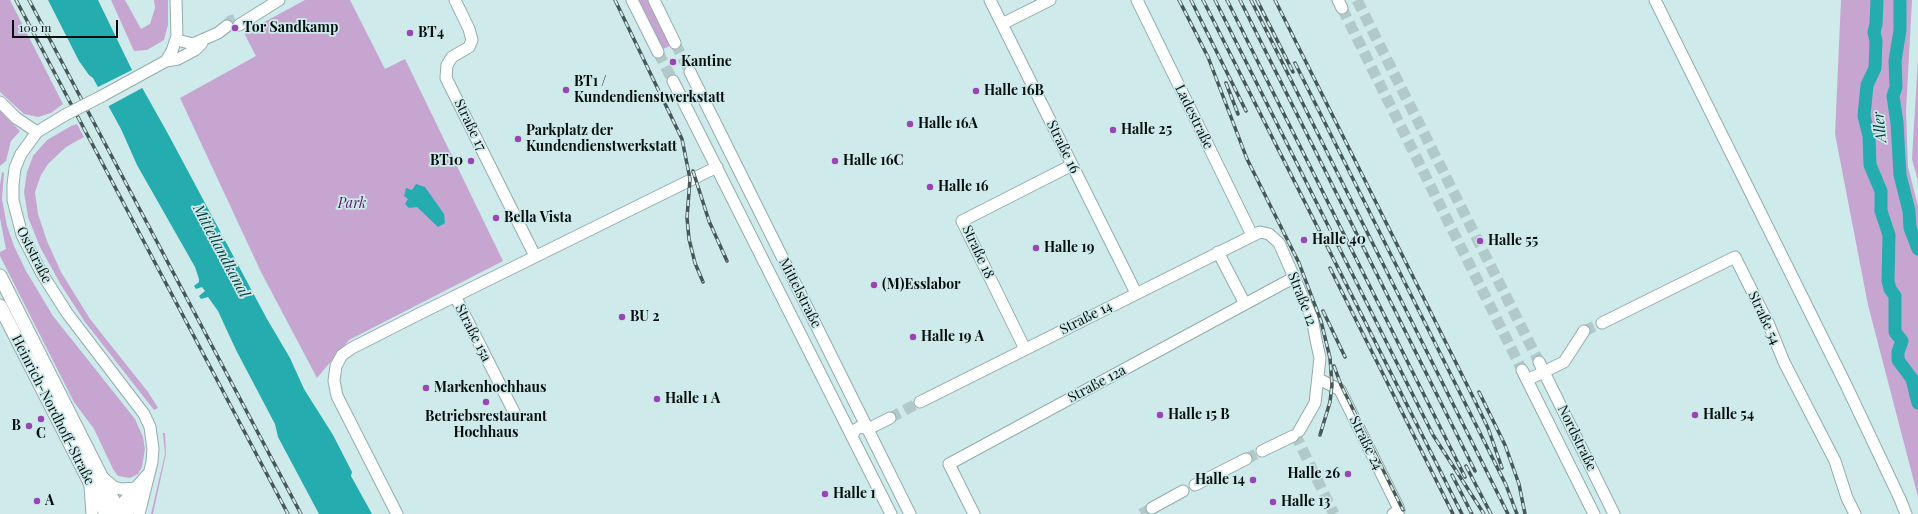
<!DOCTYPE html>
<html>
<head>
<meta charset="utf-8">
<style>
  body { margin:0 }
  #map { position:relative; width:1918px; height:514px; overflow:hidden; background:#cfeaea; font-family:"Playfair Display",serif }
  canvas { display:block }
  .scale { position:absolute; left:12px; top:20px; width:106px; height:18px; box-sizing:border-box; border:2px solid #050e0e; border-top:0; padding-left:5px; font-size:12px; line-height:14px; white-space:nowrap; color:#050e0e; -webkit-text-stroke:3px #cfeaea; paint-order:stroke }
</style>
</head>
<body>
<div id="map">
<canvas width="1918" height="514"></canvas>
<div class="scale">100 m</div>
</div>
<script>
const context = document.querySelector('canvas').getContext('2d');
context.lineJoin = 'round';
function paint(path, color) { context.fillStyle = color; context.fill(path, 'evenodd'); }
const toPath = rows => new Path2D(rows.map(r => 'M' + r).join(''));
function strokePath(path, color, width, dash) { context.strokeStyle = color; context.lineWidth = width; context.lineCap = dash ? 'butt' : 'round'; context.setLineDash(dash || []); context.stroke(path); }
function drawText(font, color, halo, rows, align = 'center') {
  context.font = font + ' "Playfair Display",serif'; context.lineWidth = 3.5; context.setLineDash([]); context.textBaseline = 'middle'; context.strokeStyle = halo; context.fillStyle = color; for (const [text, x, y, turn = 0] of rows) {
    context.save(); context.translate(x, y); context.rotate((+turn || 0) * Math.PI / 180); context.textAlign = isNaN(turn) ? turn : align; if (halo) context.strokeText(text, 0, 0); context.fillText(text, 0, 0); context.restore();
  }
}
paint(toPath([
  [0,0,10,0,63,104,51,113,38,117,24,114,0,92],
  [111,0,125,0,141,29,150,24,155,8,154,0,168,0,168,25,164,40,147,50,134,51],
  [305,0,350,0,385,69,405,59,503,261,349,340,317,378,261,272,180,98,256,56,244,33],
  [639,0,649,0,672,45,663,49],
  [1841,0,1912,0,1906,111,1908,167,1918,206,1918,497,1868,305,1835,134],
  [1918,59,1918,181,1912,159],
  [0,111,20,131,11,141,6,161,0,166],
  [77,124,84,137,66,147,48,164,41,175,35,192,38,214,47,241,61,272,90,319,148,392,158,408,154,410,85,322,61,285,40,247,28,217,24,192,27,172,33,156,47,140,71,126],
  [2,172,4,173,2,199,7,226,14,246,26,271,53,316,135,419,143,437,145,449,142,467,138,474,130,478,118,476,113,469,94,429,74,402,0,256,0,252,6,249,0,218,0,185],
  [163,433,165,433,166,454,153,514,151,514,165,454]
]), '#c6a6d1');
paint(toPath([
  [48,0,98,0,131,68,167,132,267,319,290,358,304,389,333,435,352,472,351,476,372,514,319,514,278,437,275,424,236,350,218,311,208,297,201,299,199,296,205,291,202,287,196,289,194,286,199,282,199,279,195,267,137,165,121,129,93,78,89,75,79,61],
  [416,184,425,187,444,214,445,223,438,227,417,207,409,208,405,204,408,199,404,196,406,188,412,190]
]), '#24acae');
paint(toPath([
  [134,69,144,87,107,107,96,88]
]), '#cfeaea');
strokePath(toPath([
  [1877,0,1876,24,1874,32,1876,41,1875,68,1867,85,1864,116,1869,136,1870,165,1881,191,1881,211,1889,235,1888,281,1890,289,1895,296,1895,332,1902,341,1898,352,1898,360,1912,379,1918,403],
  [1900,0,1900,30,1895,61,1896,87,1893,96,1897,123,1900,175,1909,211,1910,228,1918,249]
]), '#24acae', 13);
strokePath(toPath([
  [1357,0,1539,362],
  [1342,8,1522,370],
  [227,26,230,21,237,19],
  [675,43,690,72],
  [658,52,673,81],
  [1584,331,1602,323],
  [890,418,920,402],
  [1295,434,1334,514],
  [1246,459,1262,451],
  [1141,514,1152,508]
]), '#b1c9c9', 11, [11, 5.5]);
const minor = toPath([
  [455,0,469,29,472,40,469,47,452,57,447,65,446,78,535,256],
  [632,0,658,52],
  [654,0,675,43],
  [990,0,1136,293],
  [1137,0,1252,235],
  [1338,0,1342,8],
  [1655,0,1847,387,1900,499,1906,514],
  [1002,24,1050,0],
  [239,25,279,0],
  [177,40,193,44,218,33,227,26],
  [166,61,178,59,195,50,202,43],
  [690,72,910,514],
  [673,81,891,514],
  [102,96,166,61,172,51,177,36,176,0],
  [0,102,16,118,37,132],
  [65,115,37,132,21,154,15,168,13,185,13,200,22,235,41,272,67,313,144,414,150,427,153,449,152,462,139,514],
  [1218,252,1245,304],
  [455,296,514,412],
  [1602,323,1735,257,1769,325,1784,362,1835,461,1847,498,1855,514],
  [1025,349,962,221,1072,165],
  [1539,362,1614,514],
  [1522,370,1594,514],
  [1319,379,1340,390,1398,507,1399,510,1393,514],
  [1527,380,1564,362,1584,331],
  [920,402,1260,232,1269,234,1279,243,1312,318,1316,340,1320,358,1315,403,1299,431],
  [852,437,855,430,860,427,868,429,890,418],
  [1262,451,1293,436],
  [102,477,114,487,121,489,137,488],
  [1195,485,1246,459],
  [90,486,92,514],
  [1152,508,1183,491],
  [113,514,147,475],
  [125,514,143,496],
  [397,514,337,396,334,381,336,366,342,355,352,348,421,313,717,167],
  [974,514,949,464,1295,277]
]);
const major = toPath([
  [0,276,120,514],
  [0,306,106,514]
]);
strokePath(minor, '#92acac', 13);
strokePath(major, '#92acac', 15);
strokePath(minor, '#fff', 11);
strokePath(major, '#fff', 13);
const rail = toPath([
  [16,0,288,514],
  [29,0,301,514],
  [615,0,682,139,690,179,687,218,689,239,695,263,703,282],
  [1179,0,1208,57,1247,159,1299,263,1321,321,1330,358,1332,385,1330,402,1320,435],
  [1191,0,1246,111],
  [1203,0,1462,514],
  [1215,0,1433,435,1484,514],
  [1227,0,1465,477],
  [1240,0,1475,471],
  [1251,0,1508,514],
  [1257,0,1293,72],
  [1275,0,1475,401,1488,428,1502,468],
  [1295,63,1506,485,1517,514],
  [1226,83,1238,114],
  [693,171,709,221,727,261],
  [1330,268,1453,514],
  [1323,311,1345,357],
  [1334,366,1341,385,1403,510],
  [1479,392,1505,445,1519,484,1525,514],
  [1466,466,1491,514],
  [1452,475,1472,514]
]);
strokePath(rail, '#475656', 3.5);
strokePath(rail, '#cfeaea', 2, [6]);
const minorBridge = toPath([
  [65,115,102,96]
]);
strokePath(minorBridge, '#92acac', 13, []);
strokePath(minorBridge, '#fff', 11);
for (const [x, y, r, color] of [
  [235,28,4,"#9945b3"],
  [410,33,4,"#9945b3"],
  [673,62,4,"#9945b3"],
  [566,90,4,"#9945b3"],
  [976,91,4,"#9945b3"],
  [910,124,4,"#9945b3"],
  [1113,130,4,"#9945b3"],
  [518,139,4,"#9945b3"],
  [471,161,4,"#9945b3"],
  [835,161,4,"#9945b3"],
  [930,187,4,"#9945b3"],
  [496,218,4,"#9945b3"],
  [1304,240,4,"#9945b3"],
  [1480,241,4,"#9945b3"],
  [1036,248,4,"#9945b3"],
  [874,285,4,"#9945b3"],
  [622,317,4,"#9945b3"],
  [913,337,4,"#9945b3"],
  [426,388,4,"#9945b3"],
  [657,399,4,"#9945b3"],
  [486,402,4,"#9945b3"],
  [1160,415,4,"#9945b3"],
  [1695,415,4,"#9945b3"],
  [41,419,4,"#9945b3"],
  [29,426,4,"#9945b3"],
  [1348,474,4,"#9945b3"],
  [1253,480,4,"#9945b3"],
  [825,494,4,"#9945b3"],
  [37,501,4,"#9945b3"],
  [1273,502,4,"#9945b3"]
]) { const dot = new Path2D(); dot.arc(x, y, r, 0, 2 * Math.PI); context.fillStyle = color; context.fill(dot); strokePath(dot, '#cfeaea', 1.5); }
drawText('bold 14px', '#050e0e', '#cfeaea', [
  ["Tor Sandkamp",243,28],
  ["BT4",418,33],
  ["Kantine",681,62],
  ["BT1 /",574,82],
  ["Kundendienstwerkstatt",574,98],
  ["Halle 16B",984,91],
  ["Halle 16A",918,124],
  ["Halle 25",1121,130],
  ["Parkplatz der",526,131],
  ["Kundendienstwerkstatt",526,147],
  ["BT10",463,161,"right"],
  ["Halle 16C",843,161],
  ["Halle 16",938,187],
  ["Bella Vista",504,218],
  ["Halle 40",1312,240],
  ["Halle 55",1488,241],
  ["Halle 19",1044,248],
  ["(M)Esslabor",882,285],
  ["BU 2",630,317],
  ["Halle 19 A",921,337],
  ["Markenhochhaus",434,388],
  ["Halle 1 A",665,399],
  ["Halle 15 B",1168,415],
  ["Halle 54",1703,415],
  ["Betriebsrestaurant",486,417,"center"],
  ["Hochhaus",486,433,"center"],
  ["B",21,426,"right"],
  ["C",41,434,"center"],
  ["Halle 26",1340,474,"right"],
  ["Halle 14",1245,480,"right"],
  ["Halle 1",833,494],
  ["A",45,501],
  ["Halle 13",1281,502]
], 'left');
drawText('14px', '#050e0e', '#cfeaea', [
  ["Ladestraße",1194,117,64],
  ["Straße 17",470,125,64],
  ["Straße 16",1063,147,64],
  ["Straße 18",978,252,65],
  ["Oststraße",34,255,63],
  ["Mittelstraße",800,293,63],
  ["Straße 12",1302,299,69],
  ["Straße 14",1086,318,-27],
  ["Straße 54",1764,318,65],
  ["Straße 15a",473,333,63],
  ["Straße 12a",1097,384,-28],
  ["Heinrich-Nordhoff-Straße",53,410,63],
  ["Nordstraße",1577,438,64],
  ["Straße 24",1366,443,64]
]);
drawText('italic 14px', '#571969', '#cfeaea', [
  ["Park",352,204]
]);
drawText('italic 15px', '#003a3b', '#cfeaea', [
  ["Aller",1880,127,-96],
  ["Mittellandkanal",221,251,62]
]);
</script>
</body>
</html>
